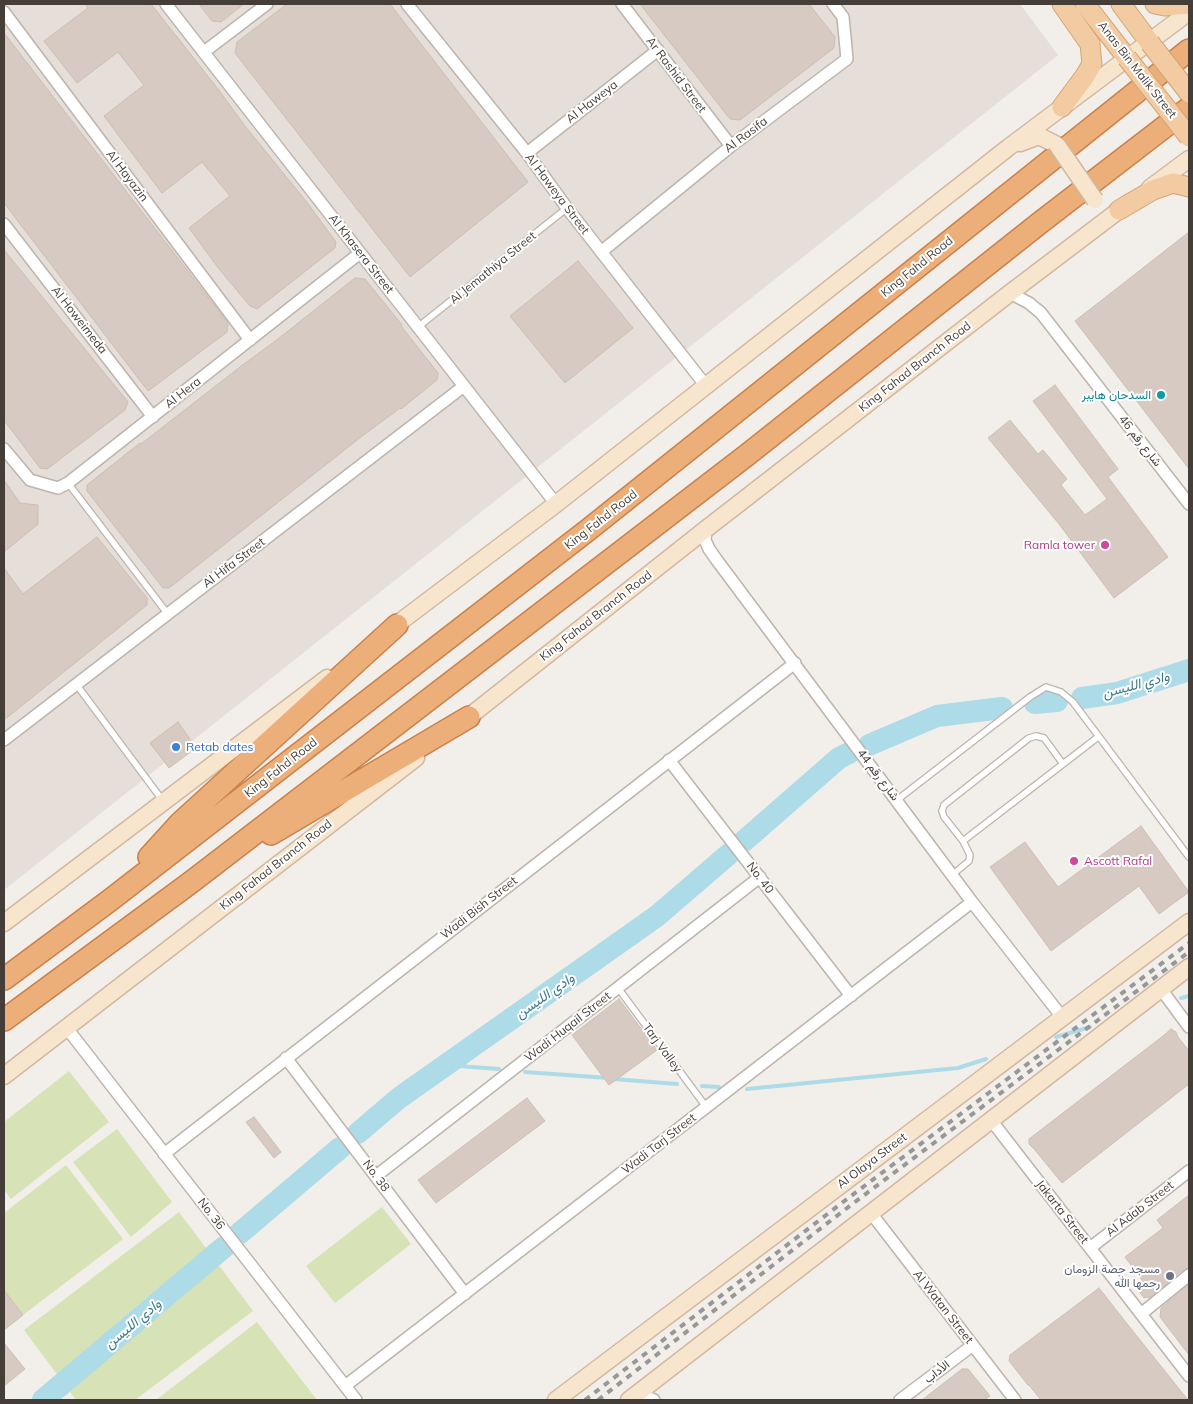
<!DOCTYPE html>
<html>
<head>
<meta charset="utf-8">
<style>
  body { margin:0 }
  #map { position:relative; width:1193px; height:1404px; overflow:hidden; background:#f2eee9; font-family:Mulish,sans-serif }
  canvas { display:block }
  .frame { position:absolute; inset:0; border:5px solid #453e38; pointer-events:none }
</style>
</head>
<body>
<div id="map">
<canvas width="1193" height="1404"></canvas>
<div class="frame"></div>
</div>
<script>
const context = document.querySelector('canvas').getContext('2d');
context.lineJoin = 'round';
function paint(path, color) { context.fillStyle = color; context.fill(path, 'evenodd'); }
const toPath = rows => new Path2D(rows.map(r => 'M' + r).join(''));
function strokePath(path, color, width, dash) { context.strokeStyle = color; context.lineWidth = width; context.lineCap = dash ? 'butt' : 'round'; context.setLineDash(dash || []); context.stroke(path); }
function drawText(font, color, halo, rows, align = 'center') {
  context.font = font + ' Mulish,Vazirmatn,sans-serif'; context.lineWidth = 4; context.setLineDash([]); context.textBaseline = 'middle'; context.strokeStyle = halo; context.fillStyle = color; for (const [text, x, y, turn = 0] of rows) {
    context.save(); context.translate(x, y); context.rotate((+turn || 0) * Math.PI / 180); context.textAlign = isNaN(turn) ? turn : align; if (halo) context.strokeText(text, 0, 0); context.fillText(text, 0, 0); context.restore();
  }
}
paint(toPath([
  [4,4,1020,4,1058,55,4,890]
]), '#e6ded8');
paint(toPath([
  [69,1071,109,1122,11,1199,4,1190,4,1122],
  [117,1129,172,1202,131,1237,73,1162],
  [66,1165,123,1239,23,1315,4,1290,4,1213],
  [382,1207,411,1244,335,1303,306,1266],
  [179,1212,253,1311,135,1400,76,1400,24,1330],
  [257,1322,317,1400,156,1400]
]), '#d7e2b7');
strokePath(toPath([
  [1181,998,1189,996],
  [1056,1037,1090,1027],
  [445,1065,499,1069],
  [525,1072,608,1078],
  [614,1079,677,1084],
  [702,1086,719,1087],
  [747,1089,958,1068,986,1059]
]), '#addce8', 4);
strokePath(toPath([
  [1082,698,1117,693,1189,670],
  [1035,703,1057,701],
  [869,745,937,716,1002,708],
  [744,841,839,758,849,753],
  [358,1133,399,1098,657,916,729,854],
  [240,1233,340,1148],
  [43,1400,224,1247]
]), '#addce8', 22);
const building = toPath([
  [85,4,151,4,218,89,245,126,306,201,336,242,335,248,257,309,250,306,219,269,189,228,230,196,202,162,162,193,104,116,144,85,118,52,77,83,44,41,88,8,85,4],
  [199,4,244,4,221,22,212,21,199,4],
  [287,4,390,4,528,182,410,277,235,53,237,42,287,4],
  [640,4,809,4,835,37,834,48,740,120,730,119,640,4],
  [4,33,228,323,227,332,148,391,4,203,4,33],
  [1189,232,1189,469,1075,321,1189,232],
  [4,250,128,402,125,410,47,469,40,468,4,420,4,250],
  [578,261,633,328,565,383,510,316,578,261],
  [355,278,365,279,402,325,401,326,438,373,437,380,401,409,400,408,361,437,183,577,169,588,163,588,87,491,87,485,140,443,141,444,240,367,278,339,355,278],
  [1055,385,1118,469,1108,477,1168,557,1114,598,1059,524,988,438,1010,420,1038,454,1043,450,1067,479,1061,485,1085,515,1107,499,1033,401,1055,385],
  [4,480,20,503,38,505,38,524,4,552,4,480],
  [97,537,147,598,147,605,4,720,4,568,23,594,97,537],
  [178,722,196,748,169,768,150,743,178,722],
  [1141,826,1189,892,1159,914,1139,886,1051,951,990,867,1025,842,1058,887,1141,826],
  [619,999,657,1050,609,1085,572,1035,619,999],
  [1171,1029,1176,1032,1178,1037,1189,1051,1189,1084,1062,1183,1035,1150,1029,1144,1029,1139,1163,1036,1171,1029],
  [527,1098,545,1121,436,1203,418,1180,527,1098],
  [254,1117,281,1152,274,1158,246,1122,254,1117],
  [1189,1195,1189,1268,1184,1269,1149,1298,1147,1297,1144,1298,1138,1290,1145,1284,1125,1257,1163,1228,1157,1220,1189,1195],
  [1189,1284,1189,1355,1160,1317,1161,1308,1189,1284],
  [1099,1288,1128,1325,1188,1400,1041,1400,1029,1385,1028,1385,1009,1361,1010,1355,1099,1288],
  [4,1290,23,1315,4,1330,4,1290],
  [4,1343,25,1369,4,1386,4,1343],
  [962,1369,968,1369,990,1396,984,1400,922,1400,962,1369]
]);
paint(building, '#d6cac3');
strokePath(building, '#cdbeb4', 1);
const lane = toPath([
  [418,327,567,208],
  [68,483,167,613],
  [76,684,163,801],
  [897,800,1030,697,1046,687,1061,692,1073,702,1189,857],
  [963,841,1063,764],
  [952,875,969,861,970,855,963,841,944,817,942,811,944,805,1029,738,1036,736,1044,738,1063,764,1098,737],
  [618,988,707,1108]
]);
const street = toPath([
  [166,4,556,504],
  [407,4,527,153,567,208,706,386],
  [622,4,731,146],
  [4,12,250,340],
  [204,52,267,4],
  [527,153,658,50],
  [4,224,153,417],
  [601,252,731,146,847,59,843,17,833,4],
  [1010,293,1029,303,1041,313,1189,504],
  [4,449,30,480,58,488,68,483,360,253],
  [706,529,705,540,709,549,716,559,972,902,1062,1017],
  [4,740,464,386],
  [669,760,851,996],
  [1161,989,1189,1027],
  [66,1027,356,1400],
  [286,1058,465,1294],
  [991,1120,1189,1376],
  [164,1154,795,663],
  [376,1176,760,877],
  [871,1213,1015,1400],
  [1090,1248,1189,1171],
  [1141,1314,1189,1275],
  [345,1386,972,902],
  [638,1393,654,1400],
  [900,1400,973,1345]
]);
const secondary = toPath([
  [1020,143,1039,136,1057,145],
  [1150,188,1189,159],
  [388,631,556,504,1009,147,1189,12],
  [461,723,706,529,1010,293,1130,202],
  [4,923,327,678],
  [4,1076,416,758],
  [556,1400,1189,922],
  [629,1400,1189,967]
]);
const primary = toPath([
  [1062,4,1090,44,1092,64,1085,76,1062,107],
  [1085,4,1127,58],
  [1121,4,1150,43],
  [1155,4,1165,6,1187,4],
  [1119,210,1153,190,1173,183,1189,187]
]);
const highway = toPath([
  [271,834,469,717],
  [149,857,180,823,397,625],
  [4,979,109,901,588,530,1189,50],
  [4,1020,190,883,747,455,1041,222,1189,108]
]);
strokePath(lane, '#bdb4ad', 8);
strokePath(street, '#bdb4ad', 14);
strokePath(secondary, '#d0b9a0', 19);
strokePath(primary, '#d5a474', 21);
strokePath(highway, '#cb814b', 24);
strokePath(lane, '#fff', 5.5);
strokePath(street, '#fff', 11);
strokePath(secondary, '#f8e5cd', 16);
strokePath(primary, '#f2cba2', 19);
strokePath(highway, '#edaf7a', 21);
strokePath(toPath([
  [585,1400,847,1199,1189,943],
  [598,1400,851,1205,1189,952]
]), '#979797', 4, [6, 6]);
const secondaryBridge = toPath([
  [1057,145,1095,200]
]);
const primaryBridge = toPath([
  [1150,43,1189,93],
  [1127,58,1189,137]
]);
strokePath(secondaryBridge, '#d0b9a0', 19, []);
strokePath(primaryBridge, '#d5a474', 21, []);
strokePath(secondaryBridge, '#f8e5cd', 16);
strokePath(primaryBridge, '#f2cba2', 19);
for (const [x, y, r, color] of [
  [1161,395,5,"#0f9aa8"],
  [1105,545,5,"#d1479c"],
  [176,747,5,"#3f7fe0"],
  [1074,861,5,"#d1479c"],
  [1170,1276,5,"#6b7280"]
]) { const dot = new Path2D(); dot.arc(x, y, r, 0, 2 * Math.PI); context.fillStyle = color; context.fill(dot); strokePath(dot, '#fff', 2); }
drawText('12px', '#453e38', '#fff', [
  ["Anas Bin Malik Street",1137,70,52],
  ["Ar Rashid Street",676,75,53],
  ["Al Haweya",592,102,-38],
  ["Al Rasifa",746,135,-37],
  ["Al Hayazin",127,176,53],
  ["Al Haweya Street",557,194,53],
  ["Al Khasera Street",361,254,52],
  ["King Fahd Road",917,267,-39],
  ["Al Jemathiya Street",493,268,-39],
  ["Al Howeimeda",79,320,52],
  ["King Fahad Branch Road",915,367,-38],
  ["Al Hera",183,393,-38],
  ["شارع رقم 46",1140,441,52],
  ["King Fahd Road",601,520,-38],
  ["Al Hifa Street",234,563,-37],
  ["King Fahad Branch Road",596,616,-38],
  ["King Fahd Road",281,768,-38],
  ["شارع رقم 44",878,775,53],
  ["King Fahad Branch Road",276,865,-38],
  ["No. 40",760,878,52],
  ["Wadi Bish Street",479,908,-38],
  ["Wadi Huqail Street",568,1027,-38],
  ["Tarj Valley",662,1048,54],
  ["Wadi Tarj Street",659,1144,-38],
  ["Al Olaya Street",872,1161,-37],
  ["No. 38",376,1176,53],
  ["Al Adab Street",1140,1209,-38],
  ["Jakarta Street",1062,1212,52],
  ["No. 36",211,1214,52],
  ["Al Watan Street",943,1307,52],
  ["الأداب",937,1372,-38]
]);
drawText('12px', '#0d838f', '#fff', [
  ["السدحان هايبر",1151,395]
], 'right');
drawText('12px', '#b23c85', '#fff', [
  ["Ramla tower",1095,545],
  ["Ascott Rafal",1084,861,"left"]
], 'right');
drawText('12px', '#366cbe', '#fff', [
  ["Retab dates",186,747]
], 'left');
drawText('12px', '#5b616d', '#fff', [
  ["مسجد حصة الزومان",1160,1269],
  ["رحمها الله",1160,1283]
], 'right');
drawText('italic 14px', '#377b8e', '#fff', [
  ["وادي الليسن",1136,685,-15],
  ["وادي الليسن",545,996,-35],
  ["وادي الليسن",133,1324,-40]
]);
</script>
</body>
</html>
